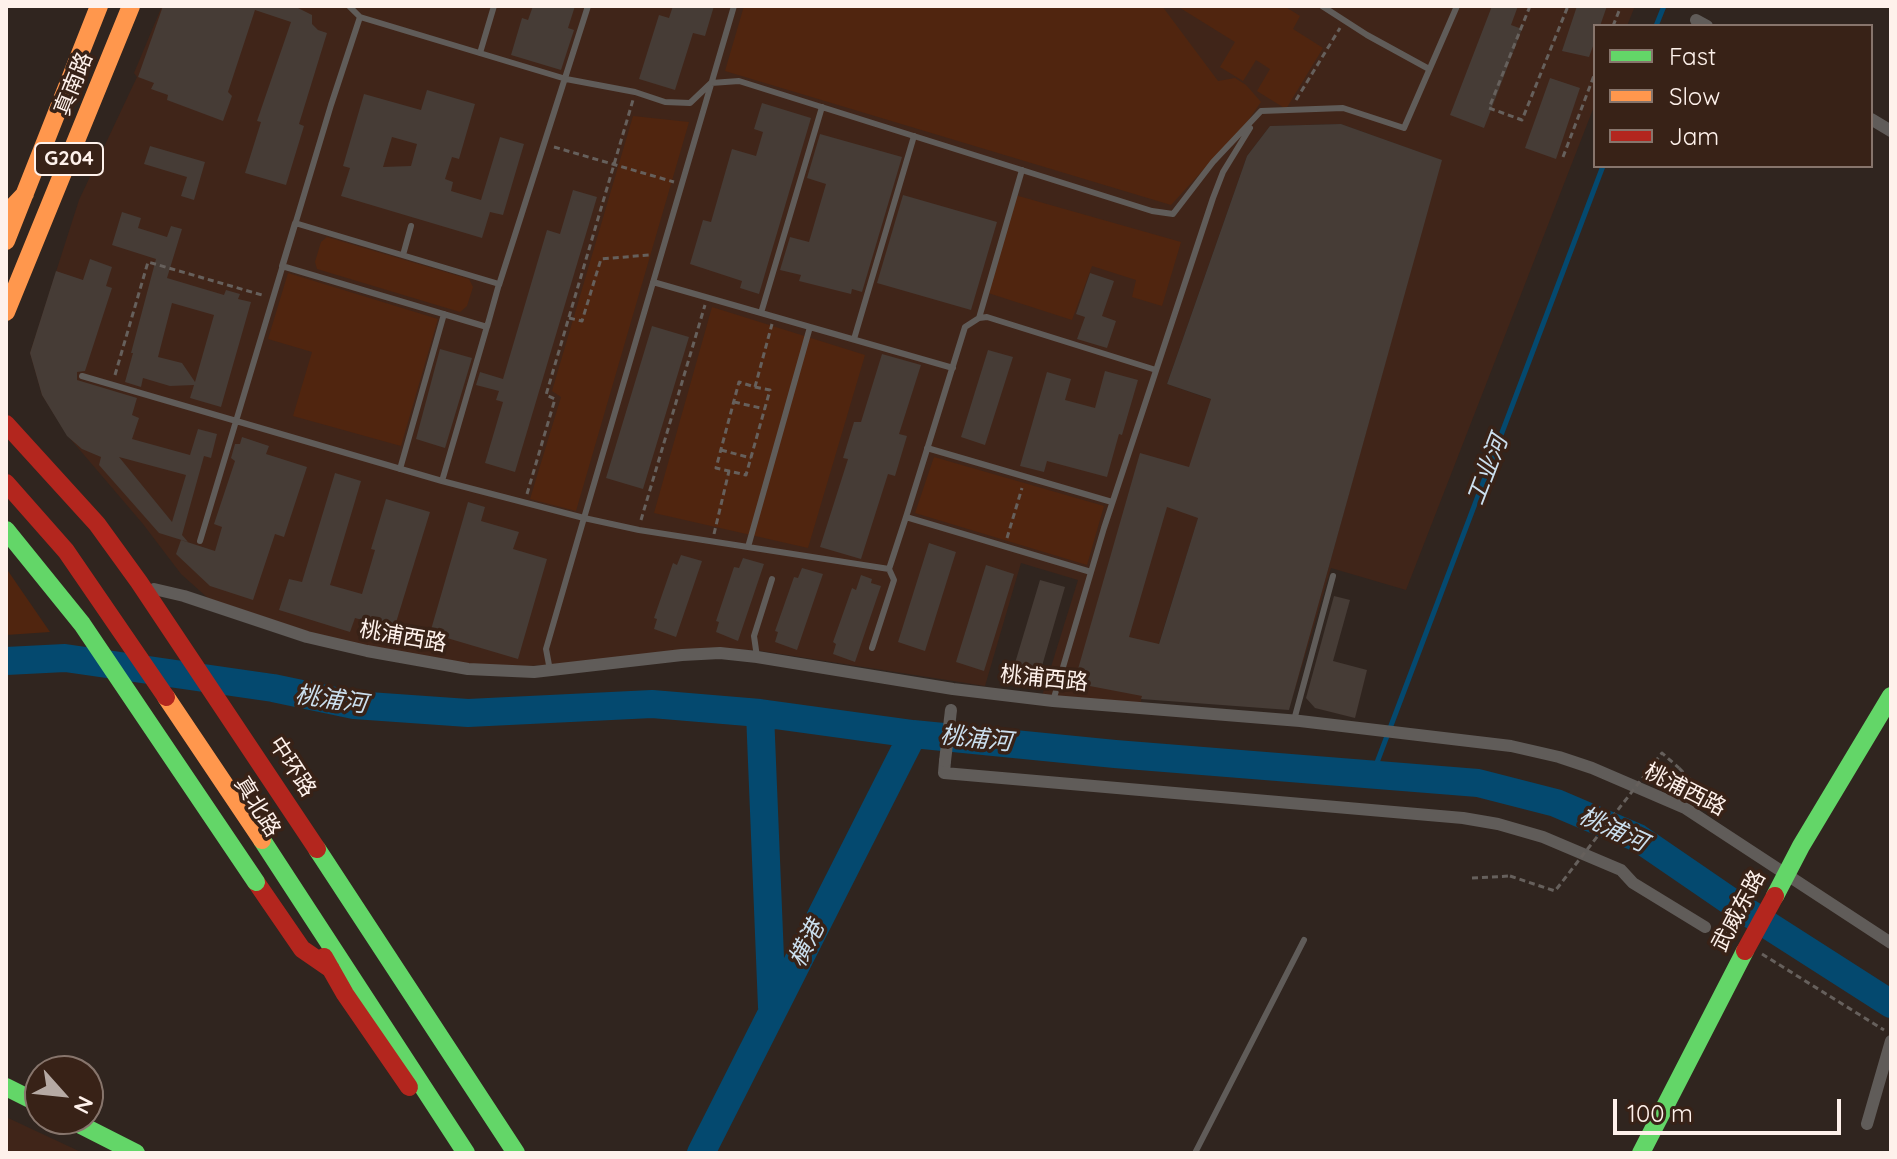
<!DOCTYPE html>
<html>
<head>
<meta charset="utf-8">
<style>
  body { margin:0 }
  #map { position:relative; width:1897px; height:1159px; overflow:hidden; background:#30251f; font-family:Quicksand,sans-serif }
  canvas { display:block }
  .frame { position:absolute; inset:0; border:8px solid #fef1eb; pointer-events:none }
  .legend { position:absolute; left:1593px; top:24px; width:280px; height:144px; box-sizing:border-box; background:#382217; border:2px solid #87756c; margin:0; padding:10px 14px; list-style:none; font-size:24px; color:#fef1eb }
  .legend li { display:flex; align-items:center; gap:16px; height:40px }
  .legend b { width:40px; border:2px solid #87756c }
  .north { position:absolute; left:24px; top:1055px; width:80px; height:80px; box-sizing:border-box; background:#382217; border:2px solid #87756c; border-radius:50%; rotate:117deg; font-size:22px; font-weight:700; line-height:32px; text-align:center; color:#fef1eb }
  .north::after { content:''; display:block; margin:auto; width:28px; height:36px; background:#b6aaa4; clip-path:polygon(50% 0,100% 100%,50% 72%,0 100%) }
  .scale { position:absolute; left:1613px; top:1099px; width:228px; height:36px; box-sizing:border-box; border:4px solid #fef1eb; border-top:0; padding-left:10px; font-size:24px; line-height:28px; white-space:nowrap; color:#fef1eb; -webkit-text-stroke:6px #382217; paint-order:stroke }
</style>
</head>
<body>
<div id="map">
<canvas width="1897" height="1159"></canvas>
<div class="frame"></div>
<ul class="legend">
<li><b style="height:10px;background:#63d668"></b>Fast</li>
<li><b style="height:10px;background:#ff974d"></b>Slow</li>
<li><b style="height:10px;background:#b3261e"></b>Jam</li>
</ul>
<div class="north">N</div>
<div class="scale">100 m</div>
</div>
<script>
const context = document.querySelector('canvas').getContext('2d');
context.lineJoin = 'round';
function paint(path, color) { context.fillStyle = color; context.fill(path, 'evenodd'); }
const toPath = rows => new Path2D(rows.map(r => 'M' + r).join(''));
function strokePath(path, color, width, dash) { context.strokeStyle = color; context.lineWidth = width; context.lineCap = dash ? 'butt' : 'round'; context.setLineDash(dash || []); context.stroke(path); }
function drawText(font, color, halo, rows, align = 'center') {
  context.font = font + ' Quicksand,"Noto Sans SC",sans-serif'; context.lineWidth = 7; context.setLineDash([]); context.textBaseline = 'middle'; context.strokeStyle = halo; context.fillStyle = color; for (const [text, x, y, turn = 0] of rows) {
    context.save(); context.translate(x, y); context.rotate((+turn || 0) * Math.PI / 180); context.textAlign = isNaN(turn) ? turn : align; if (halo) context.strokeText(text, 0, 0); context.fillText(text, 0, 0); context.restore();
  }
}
paint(toPath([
  [162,6,1635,6,1627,26,1595,26,1595,104,1406,590,1331,568,1289,710,1441,160,1341,124,1270,126,1247,156,1167,384,1233,407,1140,704,1042,696,1078,580,1021,563,985,686,755,650,706,649,549,665,486,668,389,654,301,631,210,600,181,574,143,524,67,435,42,395,30,353,79,200,137,77,134,73],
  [6,1117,83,1153,6,1153]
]), '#402519');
paint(toPath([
  [744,6,1162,6,1218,81,1235,78,1246,85,1261,102,1247,122,1171,205,725,71],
  [1177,6,1284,6,1300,16,1293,29,1323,48,1286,109,1257,91,1270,69,1256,60,1243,81,1220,67,1235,42],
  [633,116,689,122,576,511,530,499,561,397,552,391],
  [1015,195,1181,242,1162,306,1132,297,1136,280,1092,266,1072,320,985,292],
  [327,237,469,279,473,287,467,306,460,312,317,269,315,262,321,242],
  [288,273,438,319,401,446,293,416,312,352,268,339],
  [712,307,865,355,808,548,654,513],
  [934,457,1104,506,1087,565,915,513],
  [6,568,50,632,6,635]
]), '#50250f');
strokePath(toPath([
  [1656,26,1664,6],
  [1373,773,1603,166]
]), '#04496f', 5);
strokePath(toPath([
  [6,661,65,658,273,688,354,705,468,713,652,704,760,713,913,734,1115,754,1478,783,1556,803,1638,838,1727,899,1891,1004],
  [760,713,772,1007],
  [701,1153,913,734]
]), '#04496f', 28);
paint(toPath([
  [163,6,294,6,312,15,312,24,318,30,327,33,299,124,304,126,286,185,245,173,261,122,257,121,291,22,255,10,228,92,232,96,223,121,167,100,168,95,151,89,154,83,138,77],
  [533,6,575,6,568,28,574,30,561,70,511,55,522,18,528,20],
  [673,6,714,6,705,36,693,33,675,90,639,79,659,15,669,18],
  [1492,6,1518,6,1511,25,1522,29,1484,128,1450,115],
  [1577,6,1607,6,1600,26,1595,26,1595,41,1589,57,1562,51],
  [1550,78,1580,88,1556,159,1525,148],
  [427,90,475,104,459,159,452,157,445,179,453,182,451,191,481,200,500,137,524,144,503,215,490,212,482,238,341,196,350,168,343,166,364,94,421,110],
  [392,137,417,144,411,166,383,167],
  [762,103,811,118,759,294,740,288,742,281,690,264,703,220,711,222,732,149,756,156,763,132,754,129],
  [1341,124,1442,160,1289,710,1141,699,1142,696,1074,683,1140,453,1189,467,1211,399,1167,384,1247,156,1270,126],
  [1167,507,1198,518,1159,644,1129,637],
  [820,134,902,157,862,292,852,289,851,294,799,281,801,275,780,270,790,237,809,242,826,184,807,178],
  [150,146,205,162,194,200,181,196,187,177,144,164],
  [573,190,597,197,515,472,485,463,503,402,496,400,499,391,476,385,480,372,503,379,547,230,560,234],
  [903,195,997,222,971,310,877,283],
  [122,212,141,218,138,228,167,237,171,226,182,229,167,278,224,295,226,290,240,294,238,299,251,302,221,407,190,398,194,385,170,386,143,378,141,387,125,382,133,353,131,353,156,259,112,245],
  [172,303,214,315,195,382,182,363,158,357],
  [90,259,112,267,106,286,112,288,85,371,77,372,77,380,137,398,132,415,139,418,132,439,190,455,198,429,217,434,211,458,204,456,182,535,188,542,159,533,99,465,101,457,82,449,67,436,42,395,30,353,56,271,83,280],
  [119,457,186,475,172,522],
  [1090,273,1114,281,1102,316,1116,321,1107,348,1077,339,1085,317,1076,314],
  [652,326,689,337,643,489,606,478],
  [440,349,472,358,445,448,416,439],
  [988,350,1013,357,985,445,961,437],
  [882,354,921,365,899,434,907,436,895,476,888,474,861,559,820,547,848,459,843,458,854,422,861,422],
  [1105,371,1138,380,1122,435,1119,434,1107,477,1047,461,1044,472,1020,466,1047,372,1071,379,1065,400,1095,408],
  [242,437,269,446,266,454,307,467,284,537,275,534,253,600,210,586,176,554,181,540,215,551,222,527,214,524,235,461,231,458,235,444,240,444],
  [335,473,361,481,330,585,362,594,375,550,371,549,386,499,430,512,394,629,355,618,350,632,279,610,289,579,302,582],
  [468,502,485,507,481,521,519,532,513,549,547,559,518,659,430,633],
  [929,543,956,552,925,651,898,642],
  [681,555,702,561,676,637,654,629,657,619,654,618,673,563,677,565],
  [743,558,764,564,738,641,716,632,719,622,716,621,734,567,739,568],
  [986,565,1014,574,984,671,956,662],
  [802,568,823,574,797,650,775,642,778,632,775,631,794,577,798,578],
  [861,575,872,579,871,583,881,586,855,662,833,654,836,644,833,642,852,588,856,590],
  [1040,580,1065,587,1035,690,1009,683],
  [1334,596,1350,600,1333,661,1367,670,1355,718,1315,708,1306,698]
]), '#463c36');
strokePath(toPath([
  [1530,6,1489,108,1522,120,1568,6],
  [1613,26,1621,6],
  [1296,100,1340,28],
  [554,147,674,182],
  [1563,157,1595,73],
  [569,318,582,321,601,259,649,255],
  [115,375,148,262,262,295],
  [755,387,770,390,746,475,716,468,739,382,755,387,772,324],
  [734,402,765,409],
  [721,450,751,458],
  [527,494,555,399,546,395,633,100],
  [641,520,705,305],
  [714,534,729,471],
  [1007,538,1022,488],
  [1679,768,1705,795],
  [1472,878,1510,876],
  [1717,928,1735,938],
  [1762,954,1884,1030]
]), '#66605c', 3, [6, 4]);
strokePath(toPath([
  [349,6,360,17,566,79,635,92,665,102,690,103,711,83,739,81,1152,211,1173,214,1213,162,1261,111,1343,108,1404,128,1457,6],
  [1322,6,1367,35,1429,69],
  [480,53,494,6],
  [295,223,499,284,487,327,282,266,295,223],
  [403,255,411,226],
  [653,282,953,368],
  [499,285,588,6],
  [761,313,822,107],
  [979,318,987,317,1156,370],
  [854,339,914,136],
  [82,376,442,481,584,518,734,6],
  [927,448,1112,502],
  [400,469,444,314],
  [442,481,488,323],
  [906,517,1091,572],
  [200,541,331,105,360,17],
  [748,547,810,327],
  [872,648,894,580,889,569,906,517,965,327,979,318,1022,170],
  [757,657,754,636,772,579],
  [549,665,546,649,584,518,639,530,889,569],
  [1053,701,1104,528,1213,198,1223,172,1250,128],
  [1294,720,1333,576],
  [1195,1153,1304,940]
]), '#605c59', 6);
strokePath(toPath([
  [1696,20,1707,26],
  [1871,119,1891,131],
  [154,589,184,596,307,637,367,651,468,669,534,672,682,655,720,653,757,657,953,689,1053,701,1300,721,1511,746,1559,757,1592,768,1685,808,1891,943],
  [945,761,944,773,1463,818,1498,824,1543,837,1621,870,1633,883,1705,927],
  [1867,1124,1891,1041]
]), '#605c59', 12);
strokePath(toPath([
  [262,840,466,1153],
  [317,849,516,1153],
  [1775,896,1801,846,1891,696],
  [6,1087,40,1104],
  [69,1119,136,1153],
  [1641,1153,1745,951]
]), '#63d668', 18);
strokePath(toPath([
  [6,214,25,194],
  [6,241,99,6],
  [6,312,131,6]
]), '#ff974d', 18);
strokePath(toPath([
  [256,882,302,949,331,969],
  [324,957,345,994,409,1087]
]), '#b3261e', 18);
strokePath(toPath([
  [1510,876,1555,891,1662,753,1679,768]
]), '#66605c', 3, [6, 4]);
strokePath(toPath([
  [945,761,951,710]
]), '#605c59', 12);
strokePath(toPath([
  [6,530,82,624,256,882]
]), '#63d668', 18);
strokePath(toPath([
  [166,697,262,840]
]), '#ff974d', 18);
strokePath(toPath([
  [6,424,97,524,139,582,317,849],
  [6,483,66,551,166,697],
  [1745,951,1775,896]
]), '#b3261e', 18);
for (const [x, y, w] of [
  [69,159,68]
]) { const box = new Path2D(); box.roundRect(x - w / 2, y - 16, w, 32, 6); context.fillStyle = '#382217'; context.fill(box); strokePath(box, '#fef1eb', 2); }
drawText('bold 20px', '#fef1eb', null, [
  ["G204",69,159]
]);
drawText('22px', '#fef1eb', '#382217', [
  ["真南路",74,84,-68],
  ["桃浦西路",403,637,10],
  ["桃浦西路",1044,679,6],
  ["中环路",292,767,57],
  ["桃浦西路",1685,790,27],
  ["真北路",257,807,58],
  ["武威东路",1739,911,-62]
]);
drawText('italic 24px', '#cbdfee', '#382217', [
  ["工业河",1488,470,-69],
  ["桃浦河",331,700,8],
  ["桃浦河",976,739,6],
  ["桃浦河",1613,830,25],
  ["横港",807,944,-63]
]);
</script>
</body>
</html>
